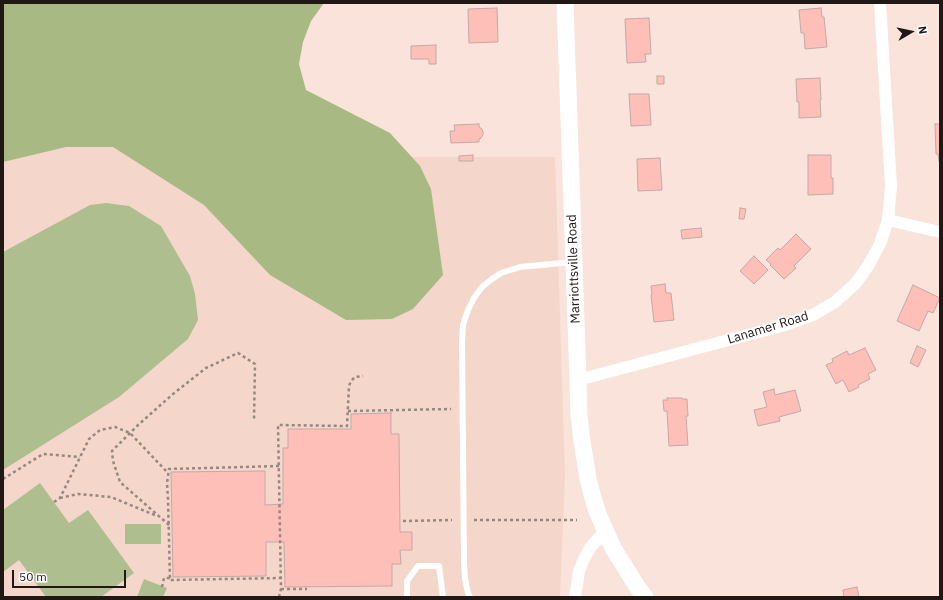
<!DOCTYPE html>
<html>
<head>
<meta charset="utf-8">
<style>
  body { margin:0 }
  #map { position:relative; width:943px; height:600px; overflow:hidden; background:#f9e3da; font-family:"IBM Plex Sans",sans-serif }
  canvas { display:block }
  .frame { position:absolute; inset:0; border:4px solid #201815; pointer-events:none }
  .north { position:absolute; left:891px; top:12px; width:40px; height:40px; -webkit-text-stroke:3px #fff; paint-order:stroke; rotate:81deg; font-size:11px; font-weight:700; line-height:16px; text-align:center; color:#201815 }
  .north::after { content:''; display:block; margin:auto; width:14px; height:18px; background:#201815; clip-path:polygon(50% 0,100% 100%,50% 72%,0 100%) }
  .scale { position:absolute; left:12px; top:570px; width:114px; height:18px; box-sizing:border-box; border:2px solid #201815; border-top:0; padding-left:5px; font-size:12px; line-height:14px; white-space:nowrap; color:#201815; -webkit-text-stroke:3px #fff; paint-order:stroke }
</style>
</head>
<body>
<div id="map">
<canvas width="943" height="600"></canvas>
<div class="frame"></div>
<div class="north">N</div>
<div class="scale">50 m</div>
</div>
<script>
const context = document.querySelector('canvas').getContext('2d');
context.lineJoin = 'round';
function paint(path, color) { context.fillStyle = color; context.fill(path, 'evenodd'); }
const toPath = rows => new Path2D(rows.map(r => 'M' + r).join(''));
function strokePath(path, color, width, dash) { context.strokeStyle = color; context.lineWidth = width; context.lineCap = dash ? 'butt' : 'round'; context.setLineDash(dash || []); context.stroke(path); }
function drawText(font, color, halo, rows, align = 'center') {
  context.font = font + ' "IBM Plex Sans",sans-serif'; context.lineWidth = 3.5; context.setLineDash([]); context.textBaseline = 'middle'; context.strokeStyle = halo; context.fillStyle = color; for (const [text, x, y, turn = 0] of rows) {
    context.save(); context.translate(x, y); context.rotate((+turn || 0) * Math.PI / 180); context.textAlign = isNaN(turn) ? turn : align; if (halo) context.strokeText(text, 0, 0); context.fillText(text, 0, 0); context.restore();
  }
}
paint(toPath([
  [3,3,180,157,555,157,565,476,560,597,3,597]
]), '#f4d6ca');
paint(toPath([
  [106,203,129,206,161,226,190,276,195,294,198,320,188,339,119,397,3,470,3,252,90,205],
  [40,483,69,523,88,510,134,573,101,597,46,597,19,560,3,572,3,510],
  [125,524,161,524,161,544,125,544],
  [144,579,167,588,163,597,137,597]
]), '#afbe8e');
paint(toPath([
  [3,3,324,3,311,21,303,42,299,64,306,90,390,133,420,166,431,189,443,275,413,309,392,319,346,320,270,275,204,205,113,147,66,147,3,162]
]), '#a9b984');
const building = toPath([
  [497,8,498,42,469,43,468,9,497,8],
  [821,8,822,17,824,17,827,47,805,49,804,33,801,33,799,10,821,8],
  [649,18,651,54,645,54,646,62,627,63,625,19,649,18],
  [436,45,436,64,429,64,429,59,411,59,411,46,436,45],
  [657,76,664,76,664,84,657,84,657,76],
  [820,78,821,100,820,100,821,117,799,118,799,102,797,102,796,79,820,78],
  [629,94,649,94,651,125,631,126,629,94],
  [479,124,479,127,482,129,483,132,483,135,481,138,479,139,479,142,451,143,450,131,455,131,454,125,479,124],
  [935,124,940,124,940,162,939,162,938,154,936,154,935,124],
  [473,155,473,161,459,161,459,156,473,155],
  [808,155,831,155,831,178,833,178,833,194,808,195,808,155],
  [660,158,662,190,638,191,637,159,660,158],
  [740,208,746,209,744,219,739,219,740,208],
  [701,228,702,237,682,239,681,230,701,228],
  [796,234,811,249,794,266,796,268,784,279,770,265,771,264,766,260,778,248,780,250,796,234],
  [754,256,768,270,754,284,740,271,754,256],
  [665,284,666,293,671,293,674,320,654,322,651,295,652,294,651,286,665,284],
  [913,285,940,298,933,313,928,311,919,331,897,321,913,285],
  [917,346,926,350,918,367,910,363,917,346],
  [865,348,876,370,868,374,870,379,858,385,859,387,849,392,843,380,836,384,826,365,833,362,832,359,847,351,849,355,865,348],
  [774,389,775,395,795,390,801,411,779,417,780,421,758,426,754,410,767,407,763,392,774,389],
  [667,398,682,398,682,399,687,399,688,416,686,416,688,445,669,446,667,411,664,411,663,400,668,400,667,398],
  [391,413,391,434,399,434,400,532,412,532,412,550,400,550,401,564,392,564,392,586,285,587,284,542,266,542,266,576,173,577,171,472,265,471,265,505,283,504,283,448,288,448,288,429,351,429,351,414,391,413],
  [857,587,859,597,844,597,843,590,857,587]
]);
paint(building, '#febfb9');
strokePath(building, '#c1aaa8', 1);
strokePath(toPath([
  [348,411,451,409],
  [279,466,169,469,167,483,168,499,170,580,281,578],
  [3,479,43,454,80,457],
  [60,498,78,494,111,497,157,516],
  [54,502,60,498,89,439,100,430,115,427,130,433,168,473],
  [474,520,577,520],
  [403,521,452,520],
  [169,525,120,482,113,461,112,451,138,425,173,394,206,368,238,353,255,364,254,420],
  [162,587,164,578,170,578],
  [281,589,307,589],
  [279,597,281,589,278,425,347,426,349,386,351,381,355,377,363,376]
]), '#978781', 2.5, [3, 3]);
strokePath(toPath([
  [407,597,407,581,418,566,439,566,443,597],
  [470,597,468,593,465,579,464,562,462,342,463,325,468,310,474,298,482,287,492,279,501,273,520,267,573,262]
]), '#fff', 6);
strokePath(toPath([
  [888,220,940,232],
  [578,380,785,325,813,315,835,302,856,283,868,266,880,244,888,220,891,186,880,3],
  [575,597,579,571,584,559,590,548,605,531]
]), '#fff', 12);
strokePath(toPath([
  [565,3,578,380,579,417,582,441,588,479,593,498,598,514,613,548,638,588,645,597]
]), '#fff', 17);
drawText('13px', '#201815', '#fff', [
  ["Marriottsville Road",574,269,-92],
  ["Lanamer Road",768,328,-17]
]);
</script>
</body>
</html>
